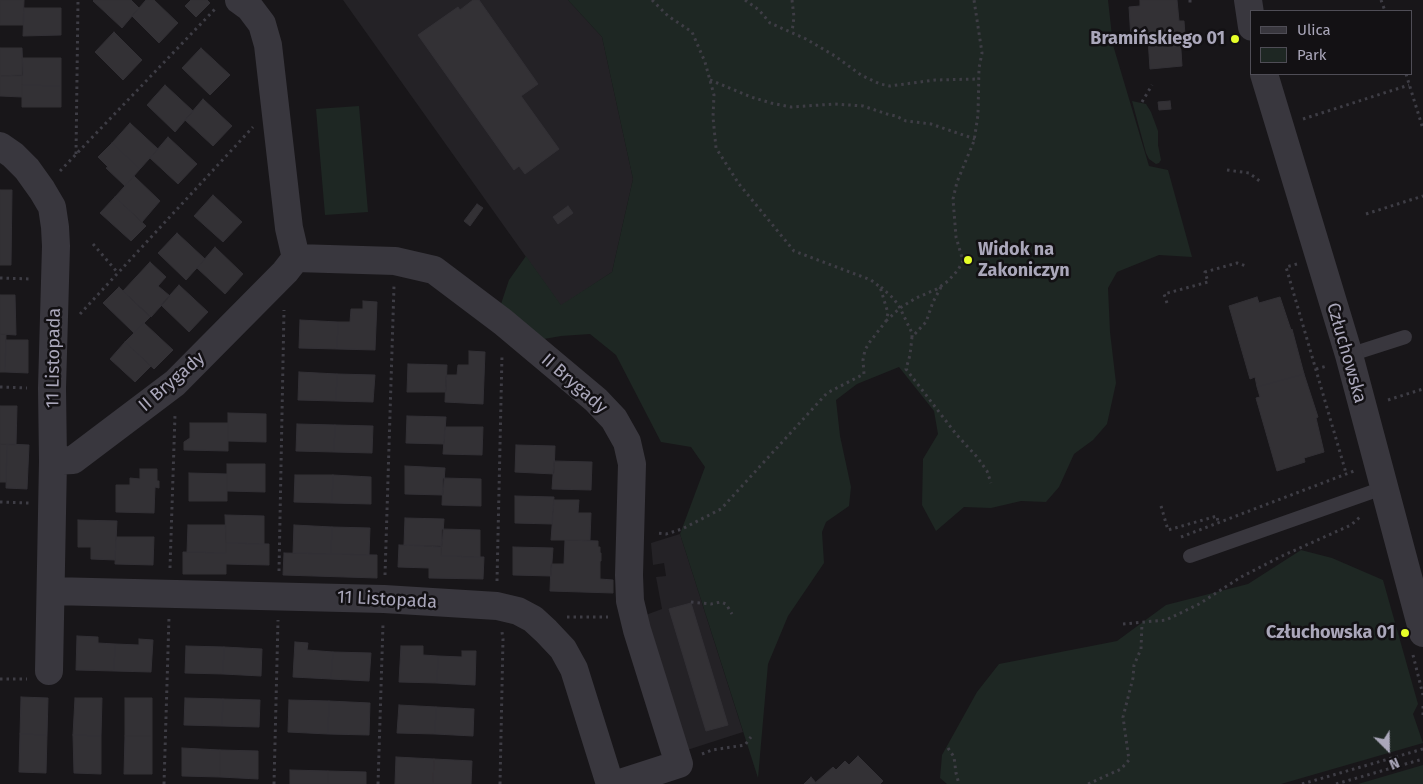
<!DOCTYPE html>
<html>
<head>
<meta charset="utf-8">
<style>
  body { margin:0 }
  #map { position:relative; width:1423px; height:784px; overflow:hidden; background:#181619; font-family:"Fira Sans",sans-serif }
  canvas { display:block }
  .legend { position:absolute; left:1250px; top:10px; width:162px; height:65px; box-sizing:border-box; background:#131114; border:1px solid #4f4d56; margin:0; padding:6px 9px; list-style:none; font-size:15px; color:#aaa7ba }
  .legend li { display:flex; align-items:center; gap:10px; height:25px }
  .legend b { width:25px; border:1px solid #4f4d56 }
  .north { position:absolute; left:1363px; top:724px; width:50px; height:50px; -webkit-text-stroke:4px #131114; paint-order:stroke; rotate:157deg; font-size:14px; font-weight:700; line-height:20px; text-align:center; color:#aaa7ba }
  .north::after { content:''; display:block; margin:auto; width:18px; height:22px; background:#aaa7ba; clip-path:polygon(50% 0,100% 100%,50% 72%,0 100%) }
</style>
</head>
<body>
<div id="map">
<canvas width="1423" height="784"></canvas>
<ul class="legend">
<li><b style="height:6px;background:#39373e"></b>Ulica</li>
<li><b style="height:14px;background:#1e2723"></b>Park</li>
</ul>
<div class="north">N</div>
</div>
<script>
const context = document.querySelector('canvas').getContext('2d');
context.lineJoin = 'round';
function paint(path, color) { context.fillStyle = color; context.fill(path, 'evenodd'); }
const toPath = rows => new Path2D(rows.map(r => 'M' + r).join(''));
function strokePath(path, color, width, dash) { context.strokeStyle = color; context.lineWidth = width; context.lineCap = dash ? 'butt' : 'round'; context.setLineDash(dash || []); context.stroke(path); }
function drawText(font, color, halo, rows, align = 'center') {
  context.font = font + ' "Fira Sans",sans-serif'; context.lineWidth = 5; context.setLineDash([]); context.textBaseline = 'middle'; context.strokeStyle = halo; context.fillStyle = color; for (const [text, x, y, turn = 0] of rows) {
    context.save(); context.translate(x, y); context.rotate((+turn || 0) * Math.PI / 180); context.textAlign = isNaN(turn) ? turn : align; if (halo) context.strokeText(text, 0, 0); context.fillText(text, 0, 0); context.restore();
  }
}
paint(toPath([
  [343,0,568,0,602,37,633,179,612,272,561,306],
  [680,534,743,732,684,751,643,616,662,609,656,577,666,576,664,563,653,565,651,543]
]), '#242226');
paint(toPath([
  [568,0,1108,0,1113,45,1149,166,1168,170,1192,257,1159,255,1117,272,1108,288,1110,332,1116,383,1107,424,1093,440,1074,454,1059,487,1046,502,1021,501,991,508,964,507,936,531,922,505,923,459,938,434,934,411,899,367,857,384,836,400,840,436,851,487,849,506,826,522,822,532,824,563,788,616,768,664,758,778,680,534,705,467,691,447,661,442,616,355,590,334,561,336,544,339,501,304,509,280,526,256,561,305,612,272,633,179,602,37],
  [1132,101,1146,104,1151,112,1158,131,1158,145,1161,160,1159,163,1156,164,1149,159,1146,153],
  [359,106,368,212,325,215,316,109],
  [1301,550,1332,558,1383,580,1418,704,1413,714,1423,743,1281,784,947,784,940,778,942,755,977,692,999,664,1117,641,1166,605,1248,584],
  [1423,765,1423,784,1358,784]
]), '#1e2723');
const building = toPath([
  [0,0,24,0,23,25,0,25,0,0],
  [94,0,131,0,139,8,122,28,93,1,94,0],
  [146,0,154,0,178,23,159,43,132,16,146,0],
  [191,0,207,0,210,3,196,17,185,6,191,0],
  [473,0,479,0,538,84,521,96,559,149,525,174,519,166,514,170,418,35,458,7,460,10,473,0],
  [1140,0,1177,0,1179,21,1184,21,1185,35,1180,35,1182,66,1150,69,1148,38,1131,39,1129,7,1140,6,1140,0],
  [24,8,61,8,61,35,23,36,24,8],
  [114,32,142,60,123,80,95,52,114,32],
  [0,48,22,48,23,76,0,76,0,48],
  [201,48,230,75,210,95,182,68,201,48],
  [22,58,61,58,61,86,22,85,22,58],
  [22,75,22,97,0,96,0,76,22,75],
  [22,85,61,86,61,107,22,107,22,85],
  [165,85,193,111,175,132,147,105,165,85],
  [203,99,232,126,213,146,185,120,203,99],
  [1170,101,1171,109,1159,110,1158,102,1170,101],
  [130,123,158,149,140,169,112,143,130,123],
  [168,137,197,164,178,184,150,158,168,137],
  [112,143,140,169,125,186,106,168,108,167,98,157,112,143],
  [134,176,160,201,142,222,115,197,134,176],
  [0,190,12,190,11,265,0,265,0,190],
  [213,195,242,222,223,242,194,216,213,195],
  [115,197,146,226,131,241,100,213,115,197],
  [477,204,483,208,470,226,464,221,477,204],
  [568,206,573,213,558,224,553,217,568,206],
  [177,233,205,259,186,280,158,253,177,233],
  [215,247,243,274,225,294,197,268,215,247],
  [150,262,166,277,158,286,170,296,151,317,123,291,150,262],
  [179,285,208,312,189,332,161,305,179,285],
  [119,287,150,317,134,333,103,303,119,287],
  [0,295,15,295,16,335,0,334,0,295],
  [1257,297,1259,303,1280,297,1291,330,1292,329,1304,374,1257,387,1255,377,1250,379,1229,306,1257,297],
  [363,301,377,302,375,350,337,349,338,322,350,322,351,309,363,309,363,301],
  [300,320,338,322,337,349,299,348,300,320],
  [144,323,173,350,154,369,125,342,144,323],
  [0,334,6,334,5,372,0,372,0,334],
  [6,340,28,340,28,373,5,372,6,340],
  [125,342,151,366,135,382,110,359,125,342],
  [469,351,485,352,483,404,445,402,446,375,457,375,458,365,469,365,469,351],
  [408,364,447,365,446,392,407,392,408,364],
  [299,372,337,374,336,401,298,400,299,372],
  [337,374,375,375,373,402,336,401,337,374],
  [1304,374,1318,417,1316,418,1324,452,1304,458,1305,462,1277,471,1256,398,1260,397,1257,387,1304,374],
  [0,406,17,406,16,445,0,444,0,406],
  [228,413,266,414,266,442,228,441,228,413],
  [407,416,446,417,444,444,406,443,407,416],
  [190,423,228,423,228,451,184,450,184,442,190,438,190,423],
  [297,424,335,425,334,452,296,451,297,424],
  [335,425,373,426,372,453,334,452,335,425],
  [445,427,483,427,482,455,443,454,445,427],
  [0,444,7,444,6,482,0,482,0,444],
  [7,444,29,445,27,489,6,488,7,444],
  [516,445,555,446,554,474,515,472,516,445],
  [554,461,592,462,591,490,552,489,554,461],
  [227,464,265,464,265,492,227,491,227,464],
  [405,466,445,468,443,495,405,494,405,466],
  [140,469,157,469,157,481,159,481,159,488,155,487,154,513,116,512,116,485,130,485,130,478,140,479,140,469],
  [189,473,227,474,227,501,189,501,189,473],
  [295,475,333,475,332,503,294,502,295,475],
  [333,475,371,477,371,504,332,503,333,475],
  [443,478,481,479,481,506,442,505,443,478],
  [515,496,554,497,552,524,515,523,515,496],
  [554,500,579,500,578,513,591,513,590,540,551,540,554,500],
  [225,515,264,516,264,544,226,543,225,515],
  [405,518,444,519,442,547,404,545,405,518],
  [78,520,117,521,115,560,91,559,91,547,78,547,78,520],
  [188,525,226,525,226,553,187,552,188,525],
  [294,525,332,527,331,554,293,553,294,525],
  [332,527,370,528,369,555,331,554,332,527],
  [442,529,480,530,480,557,441,556,442,529],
  [116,537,154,537,153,565,115,564,116,537],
  [565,540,598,541,598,547,600,547,600,553,601,553,601,561,600,561,600,579,613,580,613,593,550,591,551,564,564,564,565,540],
  [226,543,269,544,269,565,226,564,226,574,183,574,183,552,226,553,226,543],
  [399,545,441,546,441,556,484,557,483,579,429,578,429,568,398,567,399,545],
  [513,547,553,548,551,576,513,575,513,547],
  [284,553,377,555,377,578,283,575,284,553],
  [691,603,728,725,706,731,669,609,691,603],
  [77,636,98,637,98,643,115,644,114,671,76,670,77,636],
  [139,639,153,640,151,672,114,671,115,644,139,645,139,639],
  [295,642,308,643,307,650,333,652,331,679,293,677,295,642],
  [186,646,224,647,223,674,185,673,186,646],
  [401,646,423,646,423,655,438,656,437,683,399,682,401,646],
  [224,647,262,649,261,676,223,674,224,647],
  [462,651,476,651,475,685,437,683,438,656,462,657,462,651],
  [333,652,371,653,369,681,331,679,333,652],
  [21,697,48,698,47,735,20,734,21,697],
  [75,698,102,698,101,736,73,735,75,698],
  [125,698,152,698,152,736,125,736,125,698],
  [185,698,223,699,222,726,184,725,185,698],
  [223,699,260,700,259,727,222,726,223,699],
  [289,700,329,701,328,734,288,732,289,700],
  [329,701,370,703,369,735,328,734,329,701],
  [399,705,436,707,435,734,397,733,399,705],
  [436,707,474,709,473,736,435,734,436,707],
  [20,734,47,735,46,773,19,772,20,734],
  [73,735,101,736,101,774,74,773,73,735],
  [125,736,152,736,152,774,124,774,125,736],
  [182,748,220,750,220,777,182,776,182,748],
  [220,750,258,751,258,779,220,777,220,750],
  [858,756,883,781,880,784,817,784,815,783,833,767,836,770,845,761,849,765,858,756],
  [396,757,434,759,433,784,395,784,396,757],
  [434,759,472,761,471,784,433,784,434,759],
  [290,770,328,771,328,784,290,784,290,770],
  [328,771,366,772,366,784,328,784,328,771],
  [811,777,817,784,804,784,811,777]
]);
paint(building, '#333135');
strokePath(building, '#323035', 1);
strokePath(toPath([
  [652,0,668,16,692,32,705,62,714,95,713,117,716,148,739,184,794,251,871,280,880,287,888,313,886,321,869,343,865,350,863,360,864,374,827,393,721,509,682,529,666,534,655,533],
  [745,0,759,10,770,23,806,39,835,56,861,75,880,84,890,86,935,80,978,79],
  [792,0,794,17,792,32],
  [1190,0,1190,4],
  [1381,0,1385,11],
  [1406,74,1423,129],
  [710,80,751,97,771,103,791,107,835,104,863,106,887,114,896,116,906,121,931,124,975,139],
  [1142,102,1152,85],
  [1303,119,1409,85],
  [76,154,78,0],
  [1227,170,1249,173,1261,182],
  [60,171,216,8],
  [1366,214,1423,196],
  [93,244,118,273],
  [1297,264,1286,267,1346,473],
  [0,278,32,279],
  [881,287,894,299,900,308,912,333,912,337],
  [941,287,933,302,926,322,912,337,910,355,906,369,956,434,977,457,987,471,991,483],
  [1167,303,1164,294,1208,282,1205,272,1237,263,1246,266],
  [80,314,253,127],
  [886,321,900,308,916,298,937,289,948,281,958,270,963,261,956,237,953,199,957,182,974,141,978,115,979,68,982,53,974,0],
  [1316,369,1327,366],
  [0,387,27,388],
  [1388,400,1423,389],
  [0,502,29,503],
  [1161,506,1168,530,1217,516,1218,523],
  [1181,537,1354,471],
  [170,568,175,415],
  [279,571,284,310],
  [385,575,394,286],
  [497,581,502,355],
  [691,602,711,604,721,602,726,604,732,614],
  [567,617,608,617],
  [1123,624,1166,620,1199,604,1241,577,1282,556,1351,525,1360,517],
  [1413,655,1423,695],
  [0,679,27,679],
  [1423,706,1423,719],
  [948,748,954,757,956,773,959,784],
  [702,754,712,750,745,745,751,737],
  [164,784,169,617],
  [274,784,278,620],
  [378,784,383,624],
  [500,784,503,639,502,632],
  [1088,784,1121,769,1129,760,1123,717,1133,678,1134,665,1141,649,1142,623],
  [1302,784,1423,749],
  [1336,784,1423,759]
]), '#3e3d45', 3, [2.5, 4]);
strokePath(toPath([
  [1349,355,1405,337],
  [1190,556,1383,488]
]), '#39373e', 14);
strokePath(toPath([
  [239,0,250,8,262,24,268,45,289,228,296,258,395,261,434,270,503,322,596,400,614,419,627,442,632,464,629,575,630,601,637,630,679,764,617,784],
  [0,146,13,155,27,169,42,190,52,207,55,227,56,246,52,388,53,461,49,671],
  [53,461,73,460,175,383,285,272,296,258],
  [51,591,384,599,497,606,518,611,533,619,546,631,563,649,574,669,610,784]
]), '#39373e', 28);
strokePath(toPath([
  [1248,0,1252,27],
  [1264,74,1349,355,1423,633]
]), '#39373e', 28);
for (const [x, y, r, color] of [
  [1235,39,5,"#e6ff28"],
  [968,260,5,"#e6ff28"],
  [1405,633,5,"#e6ff28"]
]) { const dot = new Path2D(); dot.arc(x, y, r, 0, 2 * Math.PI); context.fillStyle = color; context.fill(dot); strokePath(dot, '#131114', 2); }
drawText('bold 18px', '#aaa7ba', '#131114', [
  ["Bramińskiego 01",1225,39],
  ["Widok na",978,250,"left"],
  ["Zakoniczyn",978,271,"left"],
  ["Człuchowska 01",1395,633]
], 'right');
drawText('18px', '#aaa7ba', '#131114', [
  ["Człuchowska",1346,353,74],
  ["11 Listopada",54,358,-89],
  ["II Brygady",172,382,-41],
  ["II Brygady",574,384,41],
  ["11 Listopada",387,600,3]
]);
</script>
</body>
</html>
